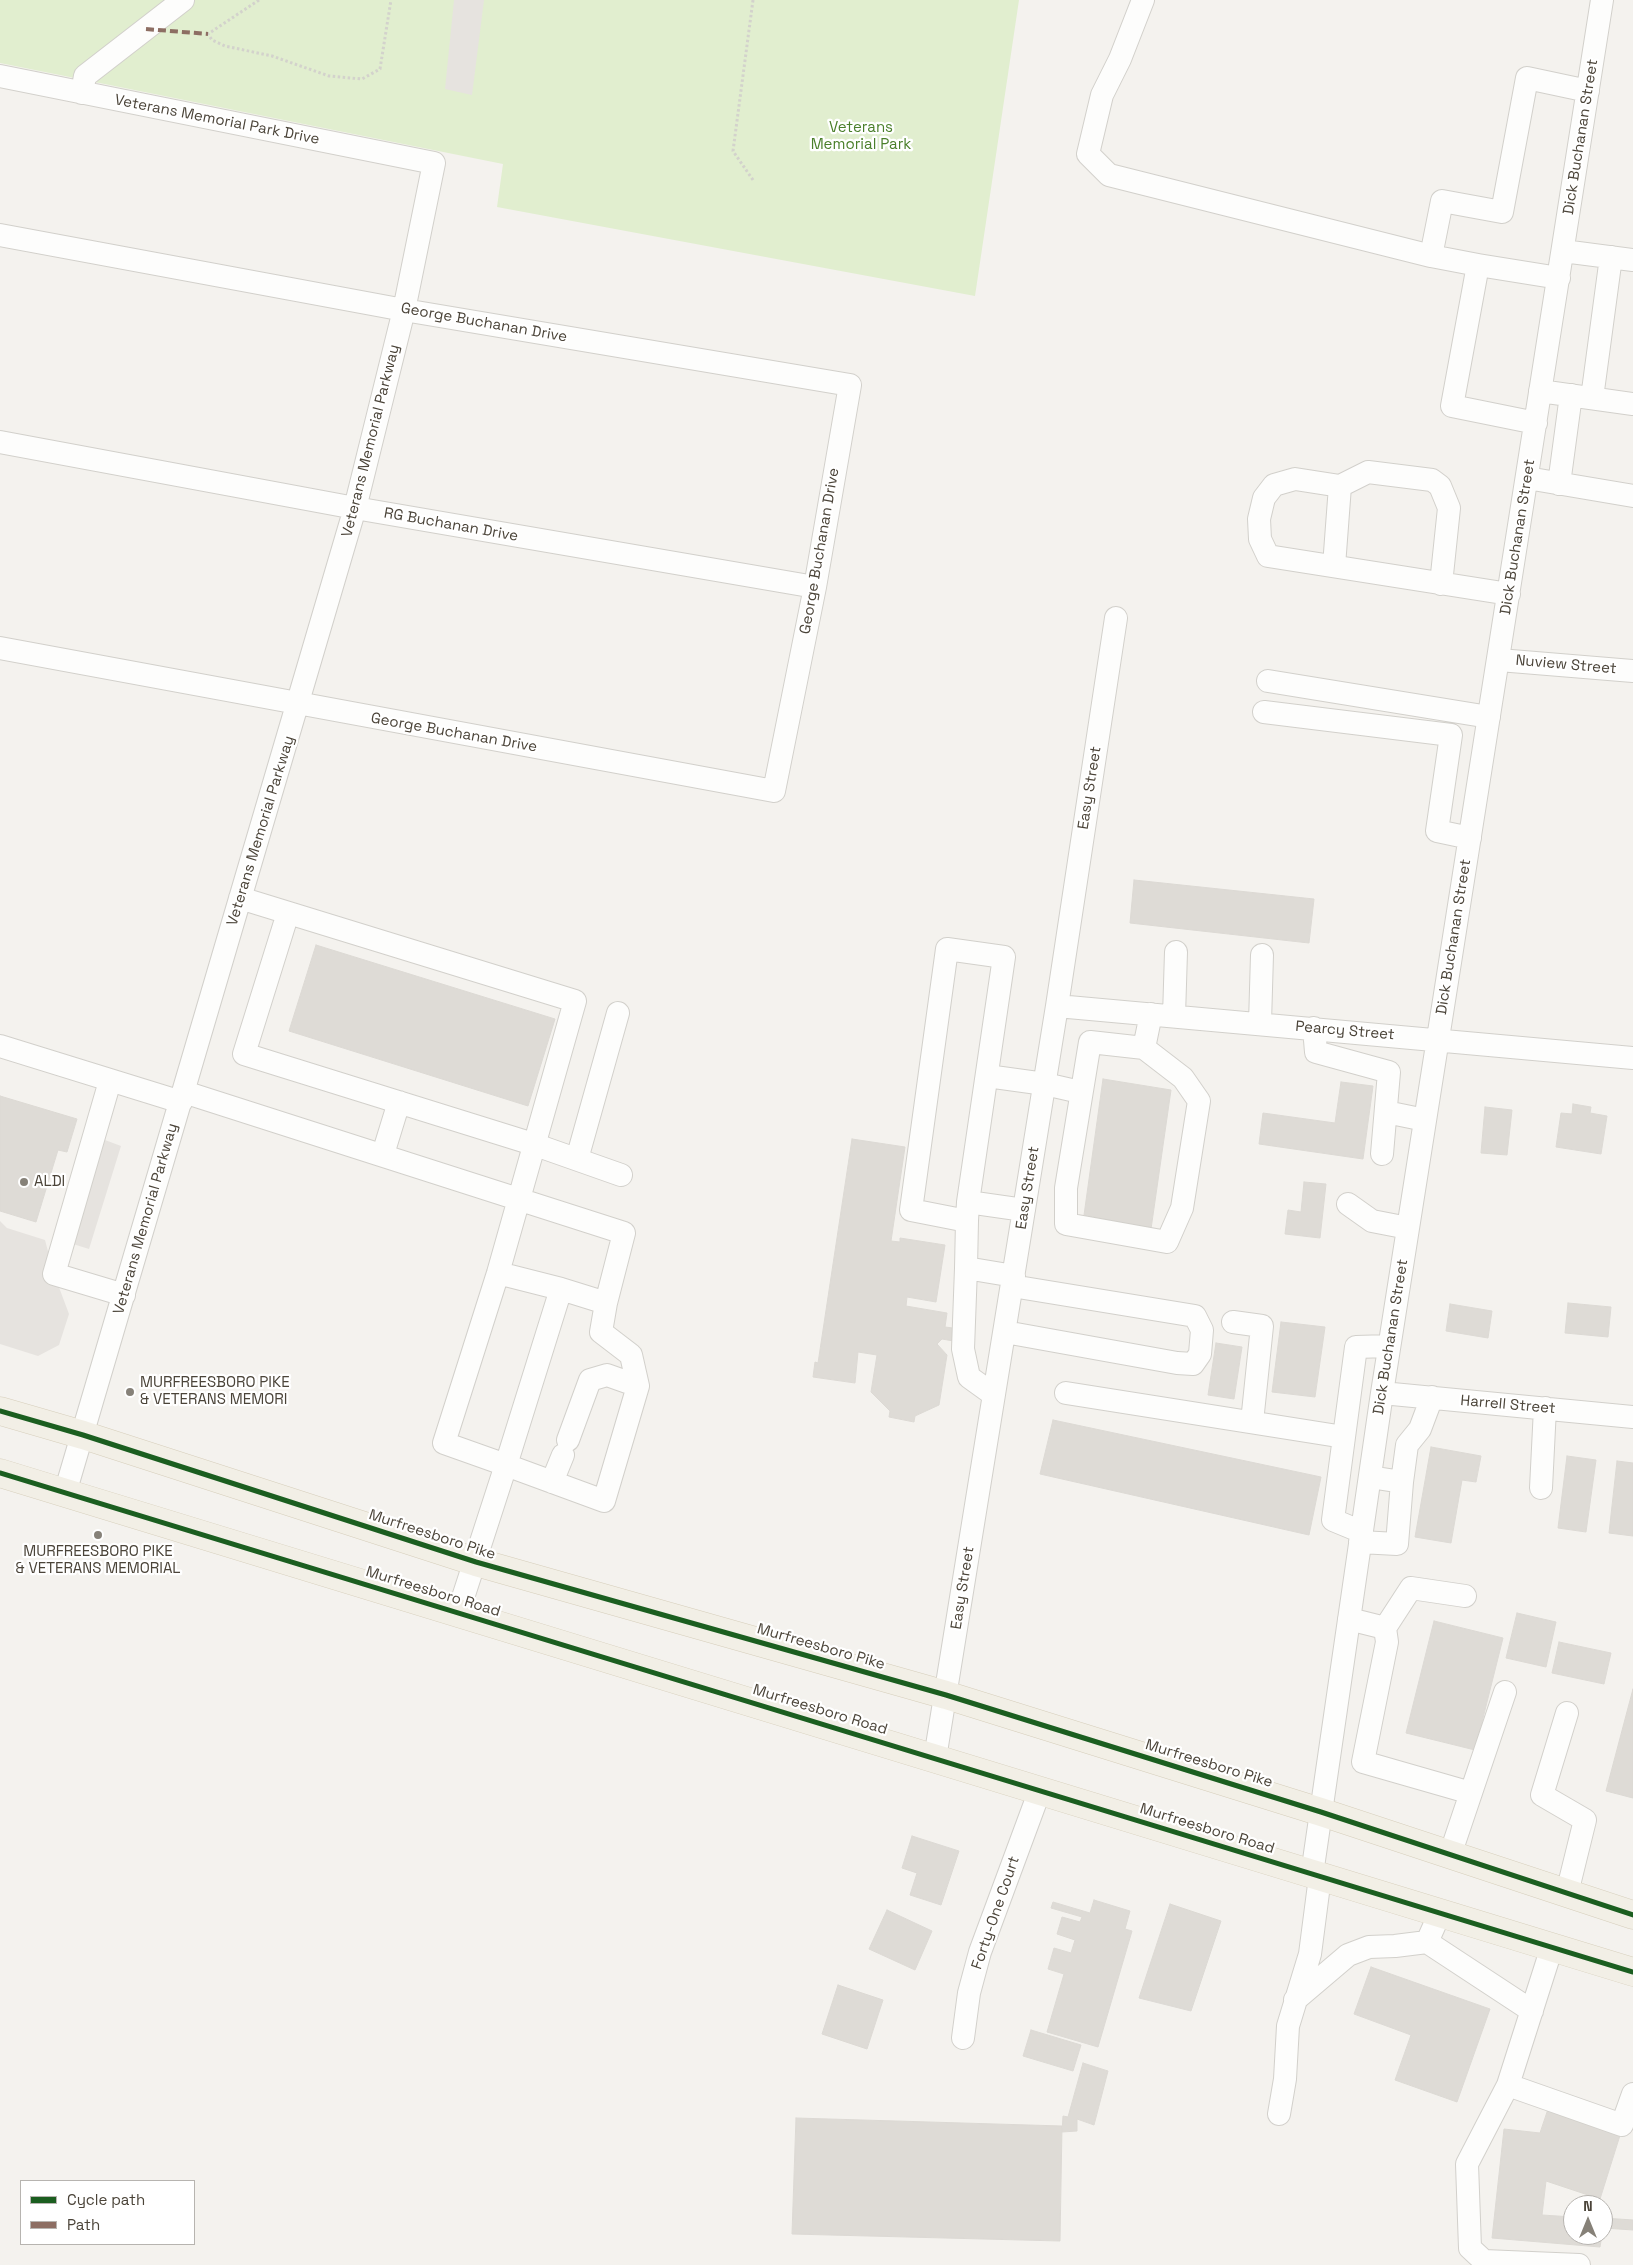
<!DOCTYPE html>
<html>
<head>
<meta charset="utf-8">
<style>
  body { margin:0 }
  #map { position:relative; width:1633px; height:2265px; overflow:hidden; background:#f4f2ee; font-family:"Space Grotesk",sans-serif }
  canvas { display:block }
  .legend { position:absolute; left:20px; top:2180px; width:175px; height:65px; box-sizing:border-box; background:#fff; border:1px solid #b7b4b0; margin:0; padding:6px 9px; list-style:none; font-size:15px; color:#4b4439 }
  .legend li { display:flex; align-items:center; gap:10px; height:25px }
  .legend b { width:25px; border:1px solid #b7b4b0 }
  .north { position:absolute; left:1563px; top:2195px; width:50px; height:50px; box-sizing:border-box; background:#fff; border:1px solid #b7b4b0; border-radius:50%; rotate:0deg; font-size:14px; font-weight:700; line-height:20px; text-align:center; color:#4b4439 }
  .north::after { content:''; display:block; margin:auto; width:18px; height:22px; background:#868178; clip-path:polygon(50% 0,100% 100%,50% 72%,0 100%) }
</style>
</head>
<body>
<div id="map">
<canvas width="1633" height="2265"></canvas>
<ul class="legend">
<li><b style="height:6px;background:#1b5e20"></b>Cycle path</li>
<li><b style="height:6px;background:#8d6e63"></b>Path</li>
</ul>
<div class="north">N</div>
</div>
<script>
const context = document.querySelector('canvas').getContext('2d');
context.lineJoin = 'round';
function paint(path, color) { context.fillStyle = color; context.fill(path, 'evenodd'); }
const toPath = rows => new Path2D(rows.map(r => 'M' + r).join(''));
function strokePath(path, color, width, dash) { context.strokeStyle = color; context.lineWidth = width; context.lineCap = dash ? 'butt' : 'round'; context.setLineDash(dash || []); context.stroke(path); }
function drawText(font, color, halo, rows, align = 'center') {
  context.font = font + ' "Space Grotesk",sans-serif'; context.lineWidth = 4.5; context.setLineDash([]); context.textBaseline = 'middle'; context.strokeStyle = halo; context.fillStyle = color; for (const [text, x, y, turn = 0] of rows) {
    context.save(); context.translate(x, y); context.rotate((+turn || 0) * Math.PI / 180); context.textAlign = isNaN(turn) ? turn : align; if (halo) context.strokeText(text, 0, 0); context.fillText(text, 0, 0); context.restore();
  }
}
paint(toPath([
  [0,0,1019,0,975,296,497,207,503,164,0,63]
]), '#e1eecf');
paint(toPath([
  [454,0,484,0,472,95,445,89],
  [105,1140,121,1146,89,1249,73,1244],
  [0,1221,7,1228,45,1240,54,1274,69,1314,59,1345,38,1356,0,1344]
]), '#e6e3df');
const building = toPath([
  [1134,880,1314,899,1309,943,1130,923,1134,880],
  [316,945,555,1019,528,1106,289,1031,316,945],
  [1103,1079,1171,1090,1151,1229,1084,1215,1103,1079],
  [1341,1082,1373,1086,1363,1159,1259,1144,1263,1113,1335,1123,1341,1082],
  [0,1096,77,1119,67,1152,58,1150,36,1222,0,1211,0,1096],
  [1573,1104,1591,1107,1590,1113,1607,1116,1601,1154,1556,1147,1561,1113,1572,1114,1573,1104],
  [1485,1107,1512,1110,1507,1155,1481,1153,1485,1107],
  [852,1139,905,1147,891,1241,900,1242,900,1238,945,1245,936,1302,907,1297,906,1306,947,1313,945,1327,961,1329,959,1342,942,1339,937,1344,947,1355,939,1405,915,1416,914,1422,889,1417,890,1411,871,1392,877,1355,858,1352,855,1383,813,1377,815,1362,818,1363,852,1139],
  [1304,1182,1326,1184,1320,1238,1285,1234,1288,1210,1301,1212,1304,1182],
  [1568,1303,1611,1307,1608,1337,1565,1333,1568,1303],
  [1450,1304,1492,1311,1488,1338,1446,1331,1450,1304],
  [1281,1322,1325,1327,1315,1397,1272,1392,1281,1322],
  [1216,1343,1242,1347,1234,1399,1208,1395,1216,1343],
  [1053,1420,1321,1477,1309,1535,1040,1474,1053,1420],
  [1431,1447,1481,1456,1476,1482,1462,1480,1451,1543,1415,1537,1431,1447],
  [1567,1456,1596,1460,1586,1532,1558,1528,1567,1456],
  [1617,1461,1633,1463,1633,1536,1609,1533,1617,1461],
  [1517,1613,1556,1622,1546,1667,1506,1658,1517,1613],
  [1434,1621,1503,1638,1475,1750,1406,1733,1434,1621],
  [1559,1642,1611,1653,1604,1684,1552,1673,1559,1642],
  [1633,1689,1633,1798,1606,1791,1633,1689],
  [912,1836,959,1851,941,1905,910,1895,917,1873,902,1868,912,1836],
  [1094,1900,1130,1911,1125,1929,1132,1931,1098,2047,1047,2032,1064,1974,1048,1969,1054,1948,1071,1953,1075,1940,1057,1934,1062,1917,1080,1922,1082,1917,1051,1908,1053,1902,1090,1913,1094,1900],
  [1170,1904,1221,1921,1191,2011,1139,1998,1170,1904],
  [887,1910,932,1931,915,1970,869,1949,887,1910],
  [1371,1967,1490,2009,1457,2102,1395,2080,1411,2035,1354,2014,1371,1967],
  [838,1985,883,2000,867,2049,822,2034,838,1985],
  [1031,2030,1081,2045,1073,2071,1023,2056,1031,2030],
  [1083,2063,1108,2071,1094,2125,1077,2119,1077,2131,1062,2132,1063,2116,1068,2117,1083,2063],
  [1549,2106,1622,2129,1600,2199,1546,2181,1542,2215,1573,2217,1573,2235,1602,2235,1600,2247,1492,2238,1504,2129,1540,2133,1549,2106],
  [796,2118,1062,2126,1060,2241,792,2234,796,2118],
  [1603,2218,1633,2220,1633,2230,1604,2228,1603,2231,1603,2218]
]);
paint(building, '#dedbd6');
strokePath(building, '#dcd9d4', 1);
const minor = toPath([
  [1143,0,1120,59,1102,95,1088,154,1109,175,1431,256],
  [0,76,434,163,404,310,355,508,65,1493],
  [82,93,85,76,183,0],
  [0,235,404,310,850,385,815,587,774,791,0,648],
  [1563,251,1633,260],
  [1478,265,1431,256,1442,201,1502,212,1527,78,1588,91],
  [1540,391,1633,404],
  [1592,398,1611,257],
  [1536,423,1452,406,1478,265,1559,278],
  [0,442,355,508,815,587],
  [1527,478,1633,496],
  [1559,484,1571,395],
  [1340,486,1368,472,1432,480,1440,486,1449,508,1441,584],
  [1334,566,1340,486,1295,479,1274,485,1264,498,1259,519,1260,539,1268,556,1509,594],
  [1499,660,1633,671],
  [1268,681,1489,717],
  [1264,712,1451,735,1437,831,1470,838],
  [240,898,575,1001,498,1273,444,1443,506,1465,561,1289,498,1273],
  [288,913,244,1054,533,1144,621,1175],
  [1057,1006,1633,1058],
  [1174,1016,1176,952],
  [1260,1023,1262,955],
  [1314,1028,1316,1052,1389,1072,1382,1154],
  [0,1046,181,1102],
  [1144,1048,1183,1078,1199,1101,1182,1208,1167,1242,1066,1224,1066,1188,1090,1042,1144,1048,1151,1014],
  [987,1076,1045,1084,1080,1092],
  [110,1081,54,1274,124,1295],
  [184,1092,624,1233,606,1303],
  [1386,1112,1425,1120],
  [383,1154,399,1102],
  [577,1159,618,1013],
  [968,1202,1024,1210],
  [1348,1204,1372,1221,1408,1228],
  [967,1221,911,1210,947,949,1004,957,968,1202,967,1221,966,1268,963,1349,969,1377,994,1395],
  [966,1268,1014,1276],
  [1233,1322,1262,1326,1252,1422],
  [1005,1332,1177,1363,1193,1364,1200,1354,1202,1330,1195,1316,1012,1286],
  [1066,1393,1344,1437,1333,1520,1362,1532],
  [1382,1393,1633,1417],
  [1344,1437,1356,1347,1389,1346],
  [568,1440,590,1380,607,1375,638,1386],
  [552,1482,563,1455],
  [1402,1482,1407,1445,1420,1429,1432,1397],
  [1541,1488,1545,1408],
  [1360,1542,1397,1544,1402,1482,1370,1477],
  [458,1613,506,1465,604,1501,638,1386,631,1355,601,1332,606,1303,561,1289],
  [1349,1619,1385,1628,1387,1642,1363,1762,1471,1793],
  [1385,1628,1411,1588,1465,1596],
  [1567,1713,1542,1795,1585,1820,1567,1893],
  [935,1758,1057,1006,1116,618],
  [1450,1855,1505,1692],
  [1312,1874,1382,1393,1602,0],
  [1427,1942,1532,2011],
  [1295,2000,1348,1955,1369,1947,1395,1946,1427,1942,1440,1913],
  [963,2038,969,1993,980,1952,1040,1790],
  [1508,2085,1552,1947],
  [1279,2114,1285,2079,1288,2026,1310,1954,1320,1877],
  [1579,2265,1484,2261,1470,2248,1467,2164,1508,2085,1622,2125,1633,2094]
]);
const major = toPath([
  [0,1411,83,1435,476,1562,946,1695,1321,1812,1633,1915],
  [0,1473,1633,1972]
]);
strokePath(minor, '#d2d0cb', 24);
strokePath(major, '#d6cebb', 29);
strokePath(toPath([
  [259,0,208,34,212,40,225,46,272,56,329,76,362,79,380,69,391,0],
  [753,180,733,151,753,0]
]), '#d3d2cc', 3, [2.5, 2.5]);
strokePath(minor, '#fdfdfc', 22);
strokePath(major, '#f2efe6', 28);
strokePath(toPath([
  [146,29,208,34]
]), '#8d6e63', 4, [8, 4]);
strokePath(toPath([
  [0,1411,83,1435,476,1562,946,1695,1321,1812,1633,1915],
  [0,1473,1633,1972]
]), '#1b5e20', 5);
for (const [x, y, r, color] of [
  [24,1182,5,"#868178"],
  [130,1392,5,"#868178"],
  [98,1535,5,"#868178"]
]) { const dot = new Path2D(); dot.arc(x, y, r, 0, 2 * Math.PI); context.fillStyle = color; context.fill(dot); strokePath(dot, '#fff', 2); }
drawText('15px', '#4b4439', '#fff', [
  ["Veterans Memorial Park Drive",217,120,11],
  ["Dick Buchanan Street",1581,137,-81],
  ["George Buchanan Drive",484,323,10],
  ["Veterans Memorial Parkway",371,441,-76],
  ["RG Buchanan Drive",451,525,10],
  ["Dick Buchanan Street",1518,537,-81],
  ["George Buchanan Drive",820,551,-80],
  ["Nuview Street",1566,665,5],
  ["George Buchanan Drive",454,733,10],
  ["Easy Street",1090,788,-81],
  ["Veterans Memorial Parkway",261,831,-73],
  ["Dick Buchanan Street",1454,937,-81],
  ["Pearcy Street",1345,1031,5],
  ["Easy Street",1028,1188,-81],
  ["Veterans Memorial Parkway",146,1219,-74],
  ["Dick Buchanan Street",1391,1337,-81],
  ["Harrell Street",1508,1405,5],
  ["Murfreesboro Pike",432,1535,18],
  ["Easy Street",963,1588,-81],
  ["Murfreesboro Road",433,1592,17],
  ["Murfreesboro Pike",821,1647,16],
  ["Murfreesboro Road",820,1710,17],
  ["Murfreesboro Pike",1209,1764,17],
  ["Murfreesboro Road",1207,1829,17],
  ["Forty-One Court",996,1913,-71]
]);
drawText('15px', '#4a7f2a', '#fff', [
  ["Veterans",861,128],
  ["Memorial Park",861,145]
]);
drawText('15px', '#4b4439', '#fff', [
  ["ALDI",34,1182],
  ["MURFREESBORO PIKE",140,1383],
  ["& VETERANS MEMORI",140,1400],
  ["MURFREESBORO PIKE",98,1552,"center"],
  ["& VETERANS MEMORIAL",98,1569,"center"]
], 'left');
</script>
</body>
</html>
